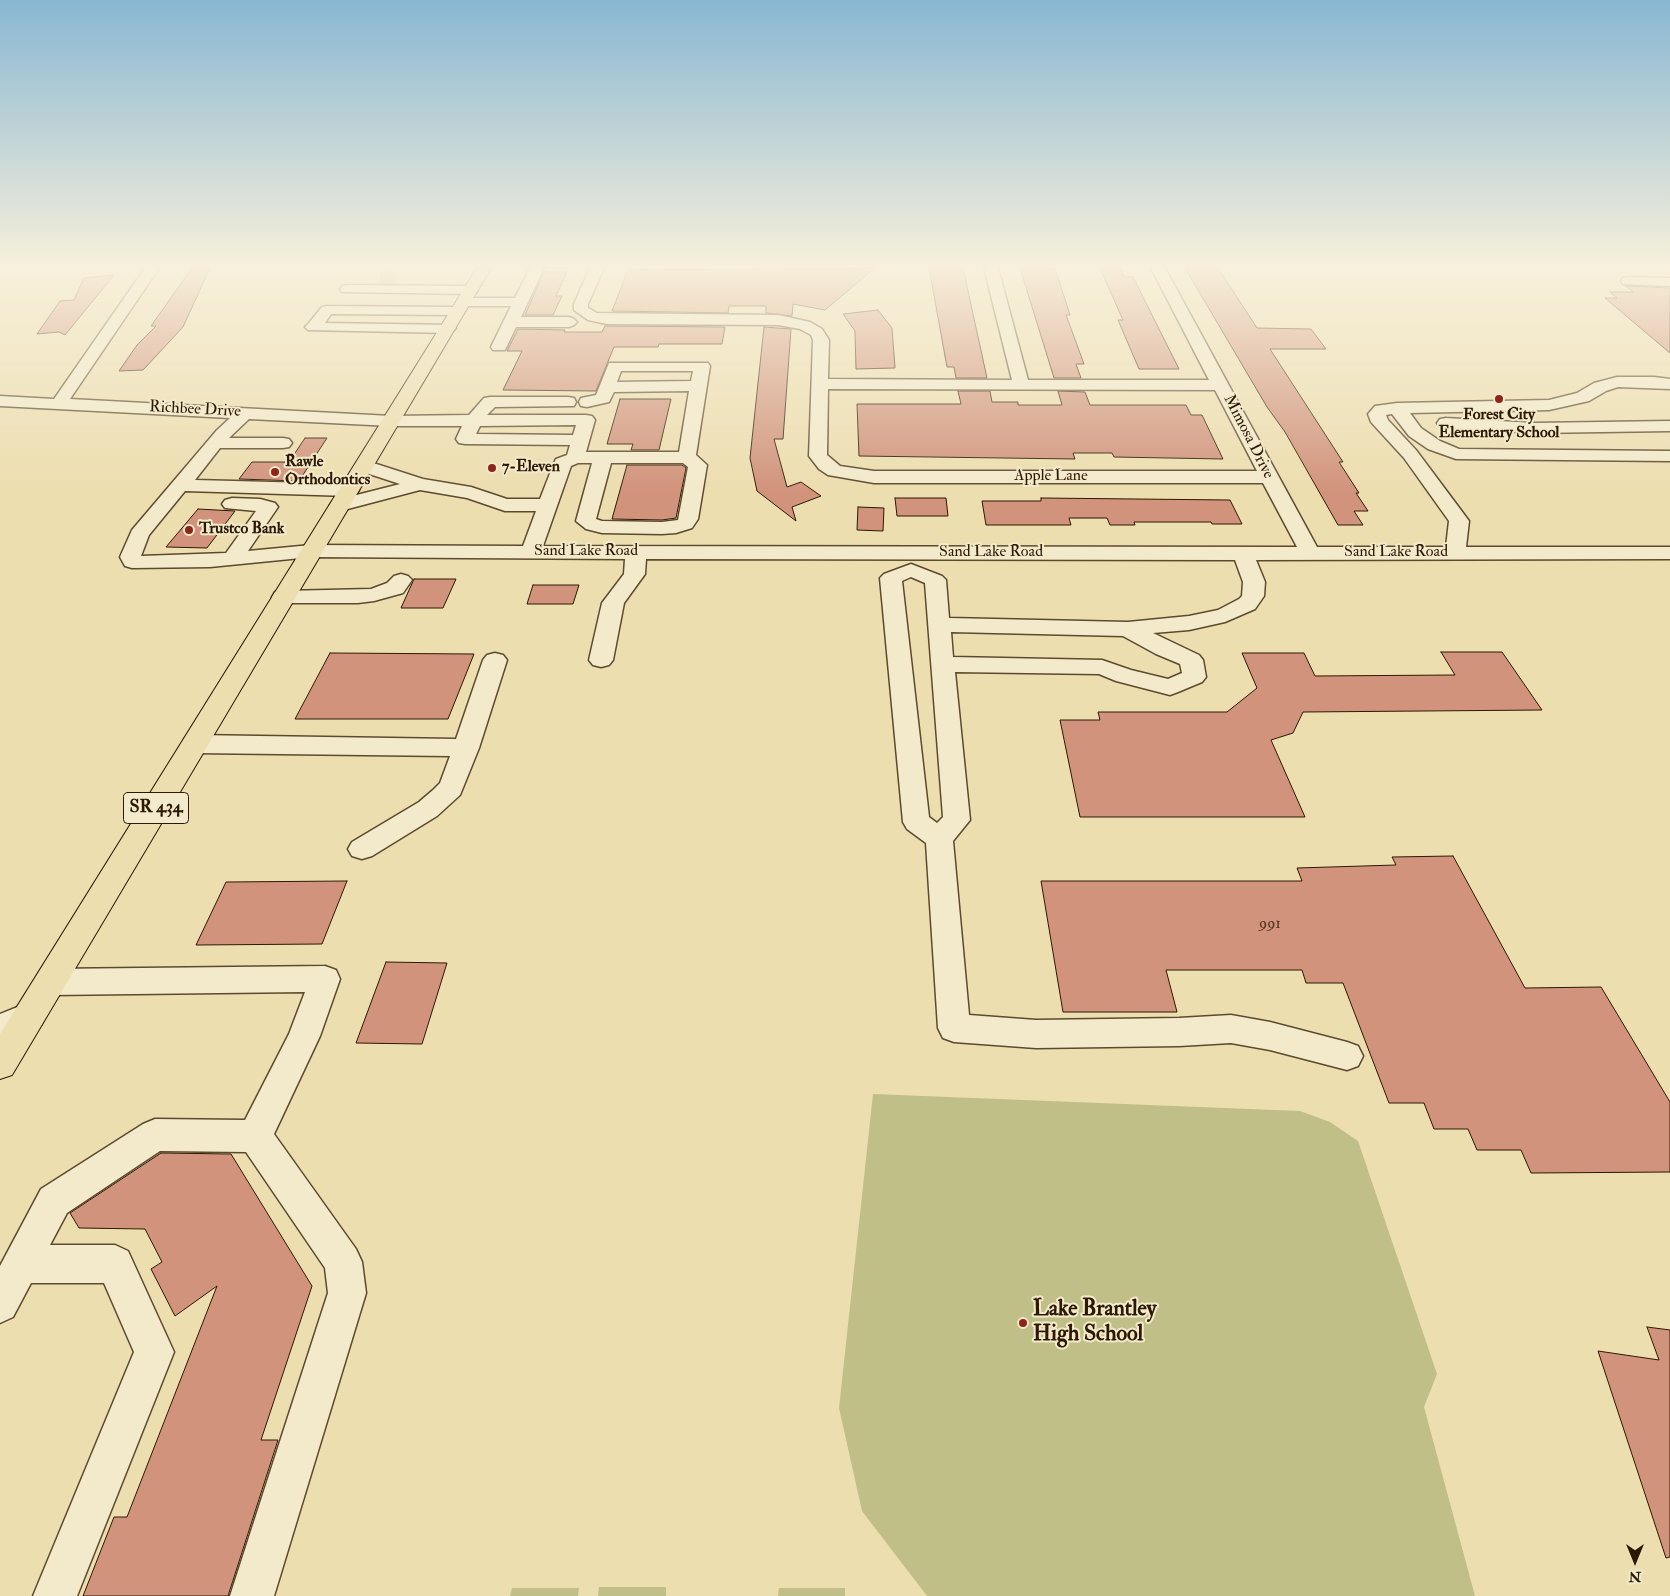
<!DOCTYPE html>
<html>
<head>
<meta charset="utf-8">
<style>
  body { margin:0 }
  #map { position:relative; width:1670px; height:1596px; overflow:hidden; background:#eddeb0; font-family:"IM FELL Double Pica",serif }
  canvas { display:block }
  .north { position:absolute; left:1610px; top:1536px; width:50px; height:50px; -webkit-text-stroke:4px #f3eacc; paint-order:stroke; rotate:180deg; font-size:14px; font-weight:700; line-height:20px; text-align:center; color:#2c1803 }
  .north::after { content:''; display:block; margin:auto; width:18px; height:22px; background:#2c1803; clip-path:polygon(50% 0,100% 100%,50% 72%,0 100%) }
</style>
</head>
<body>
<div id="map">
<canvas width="1670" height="1596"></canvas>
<div class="north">N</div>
</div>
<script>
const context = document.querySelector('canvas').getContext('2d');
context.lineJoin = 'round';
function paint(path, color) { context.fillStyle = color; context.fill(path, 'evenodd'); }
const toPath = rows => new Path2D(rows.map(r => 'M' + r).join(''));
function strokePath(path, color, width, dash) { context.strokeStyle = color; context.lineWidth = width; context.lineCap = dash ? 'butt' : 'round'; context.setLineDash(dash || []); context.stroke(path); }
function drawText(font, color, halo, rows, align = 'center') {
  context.font = font + ' "IM FELL Double Pica",serif'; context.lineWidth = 4; context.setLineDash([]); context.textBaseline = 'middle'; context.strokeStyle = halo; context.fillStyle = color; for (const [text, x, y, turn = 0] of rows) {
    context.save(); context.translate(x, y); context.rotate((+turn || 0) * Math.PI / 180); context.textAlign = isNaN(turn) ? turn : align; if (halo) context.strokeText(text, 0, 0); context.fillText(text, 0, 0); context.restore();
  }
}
paint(toPath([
  [873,1094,1300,1111,1330,1122,1358,1141,1437,1374,1424,1407,1475,1596,927,1596,862,1511,839,1408],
  [599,1587,666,1587,666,1596,598,1596],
  [512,1588,579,1588,578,1596,510,1596],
  [779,1588,845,1588,845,1596,778,1596]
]), '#bfbf87');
const building = toPath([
  [192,268,210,268,183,327,143,370,119,371,137,345,156,326,151,326,192,268],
  [875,268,825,310,793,304,792,316,766,313,766,306,729,306,728,313,612,311,628,270,875,268],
  [929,268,963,268,987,378,956,378,954,367,947,367,929,268],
  [1020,268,1055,268,1070,315,1066,315,1084,364,1076,364,1081,378,1054,378,1020,268],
  [1100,268,1120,268,1124,277,1133,277,1179,369,1139,369,1118,320,1123,320,1100,268],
  [1185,268,1218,268,1257,328,1311,329,1326,349,1270,349,1343,462,1339,462,1359,493,1356,493,1368,511,1354,511,1363,525,1338,525,1285,432,1267,407,1185,268],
  [544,272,567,272,556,296,562,296,553,315,525,315,544,272],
  [114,275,65,335,59,332,37,334,60,301,74,300,84,278,114,275],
  [1626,286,1670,288,1670,353,1605,298,1617,298,1610,292,1634,292,1626,286],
  [878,310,892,328,895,368,856,369,855,331,843,314,878,310],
  [605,326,725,327,722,344,659,344,658,347,614,347,596,391,503,390,522,351,507,351,518,329,565,330,564,332,602,332,605,326],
  [764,327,791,329,783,439,774,439,787,487,801,482,821,496,792,507,796,521,757,491,750,458,764,327],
  [958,391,990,391,992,402,1018,402,1018,405,1062,405,1058,391,1085,392,1090,405,1186,405,1191,415,1202,415,1223,459,1114,457,1112,453,1073,453,1075,459,859,456,857,404,961,404,958,391],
  [620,399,671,399,659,450,631,450,633,444,607,444,620,399],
  [305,438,327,438,299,481,239,479,252,462,289,462,305,438],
  [627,465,682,465,686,468,676,518,662,520,612,519,627,465],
  [895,498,946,498,948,516,897,516,895,498],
  [1041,498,1230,500,1242,524,1212,524,1211,522,1134,522,1135,525,1110,525,1107,518,1069,518,1071,525,986,525,982,501,1041,501,1041,498],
  [858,507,884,508,883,531,857,530,858,507],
  [198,509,235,511,207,548,166,547,198,509],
  [414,579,456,579,443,608,401,608,414,579],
  [533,585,579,585,573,604,527,604,533,585],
  [1441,652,1502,652,1542,710,1303,712,1293,733,1271,740,1305,817,1080,817,1060,720,1100,720,1098,712,1227,712,1257,688,1242,653,1304,653,1315,676,1455,675,1441,652],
  [330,653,474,654,448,719,295,719,330,653],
  [1453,856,1525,988,1601,987,1670,1102,1670,1172,1531,1173,1521,1150,1477,1150,1468,1129,1434,1129,1424,1103,1389,1103,1343,983,1306,983,1302,970,1166,970,1177,1012,1063,1012,1041,881,1302,881,1297,868,1396,865,1392,857,1453,856],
  [347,881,322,944,196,945,226,882,347,881],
  [386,962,447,963,422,1044,356,1043,386,962],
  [161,1153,231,1154,312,1286,261,1440,278,1440,228,1596,83,1596,114,1517,127,1517,217,1286,175,1316,151,1269,162,1262,145,1229,79,1228,70,1213,161,1153],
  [1647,1327,1670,1330,1670,1557,1666,1558,1598,1351,1659,1360,1647,1327]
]);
paint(building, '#d1937c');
strokePath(building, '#2c1803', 1);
strokePath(toPath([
  [380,278,400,279]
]), '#c6b68d', 16, [16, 8]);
const minor = toPath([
  [145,268,159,268,70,399,391,416,469,415,484,398,490,397,568,397,574,398,576,402,574,406,495,407,487,415,586,415,592,416,595,420,586,452,679,452,689,391,614,392,609,402,587,407,581,406,579,402,581,398,596,395,609,363,708,363,710,366,696,455,707,465,698,519,692,528,676,533,662,534,602,533,586,529,576,521,592,463,578,463,571,466,543,546,1297,547,1263,483,874,483,828,475,819,469,809,456,813,340,811,335,800,329,778,325,607,324,588,320,574,310,574,304,590,268,604,268,588,304,588,308,597,313,778,315,810,322,822,329,829,340,828,379,1012,380,984,268,998,268,1028,380,1209,380,1151,268,1165,268,1317,547,1446,547,1449,521,1404,458,1371,422,1368,414,1375,406,1397,403,1549,400,1577,393,1594,383,1617,377,1654,377,1670,379,1670,389,1618,387,1606,391,1589,401,1549,410,1410,413,1421,428,1440,441,1459,449,1670,451,1670,461,1456,459,1428,449,1409,436,1392,414,1386,415,1388,420,1416,450,1469,521,1466,547,1670,547,1670,559,1256,560,1265,582,1264,596,1255,609,1225,622,1189,630,1153,633,1199,655,1203,660,1206,677,1202,682,1178,692,1170,695,1116,681,1099,674,955,672,970,820,953,841,969,1015,1036,1020,1179,1018,1231,1015,1270,1022,1347,1042,1358,1046,1363,1056,1358,1066,1347,1070,1270,1050,1231,1043,1179,1046,1036,1048,954,1042,943,1038,938,1028,926,843,907,829,903,822,880,578,884,574,911,564,942,576,946,580,949,618,1128,622,1189,616,1218,610,1239,599,1242,596,1243,582,1235,560,646,559,645,574,624,603,613,660,609,665,601,667,593,665,589,660,602,603,624,574,625,559,311,557,210,567,132,568,125,566,120,557,132,530,217,430,230,418,0,406,0,396,54,399,145,268],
  [621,371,693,371,691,381,617,382,621,371],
  [828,389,1215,390,1257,471,874,471,840,466,827,455,828,389],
  [249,419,391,426,462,426,456,439,459,443,465,444,570,445,567,455,556,459,554,463,540,499,507,499,471,487,423,479,364,460,357,462,355,466,357,470,400,484,333,501,330,505,333,509,340,511,420,490,467,498,505,511,536,511,523,546,311,545,248,551,278,507,275,503,260,499,232,498,225,500,222,504,225,508,256,511,226,553,141,556,149,535,185,491,349,496,356,494,359,490,356,486,349,484,195,480,220,448,283,448,289,447,292,443,289,439,283,438,229,438,249,419],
  [576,425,573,435,476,434,480,426,576,425],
  [611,463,683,463,688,467,678,520,662,522,602,521,596,519,611,463],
  [911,577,925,583,943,817,937,823,929,817,902,581,911,577],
  [951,632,1123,636,1156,654,1180,664,1182,673,1168,679,1131,670,1102,660,953,657,951,632],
  [530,268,544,268,521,317,569,317,574,319,577,322,574,325,569,327,516,327,505,350,493,350,491,347,511,306,464,306,459,305,457,302,459,299,464,298,515,298,530,268],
  [1628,277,1670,278,1670,286,1623,284,1621,281,1623,278,1628,277],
  [347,285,471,286,476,287,478,290,476,293,471,294,342,292,340,289,342,286,347,285],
  [327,306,458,307,463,308,465,311,463,314,458,315,331,314,325,323,453,325,456,328,453,331,448,333,308,330,305,327,308,324,322,307,327,306],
  [1446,418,1534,423,1670,421,1670,431,1534,433,1440,427,1437,423,1440,419,1446,418],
  [401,574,408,576,412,580,403,593,374,601,358,603,283,603,275,602,272,597,275,592,283,591,371,589,387,583,394,576,401,574],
  [495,653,503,655,507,660,479,748,460,795,437,816,372,856,362,859,352,856,348,849,352,842,419,802,433,790,440,783,450,756,194,753,185,750,182,744,185,738,194,735,456,739,483,660,487,655,495,653],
  [325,966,336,970,340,979,320,1036,274,1134,356,1249,362,1262,366,1293,274,1596,230,1596,328,1293,325,1268,246,1152,160,1151,67,1213,50,1245,115,1245,128,1251,174,1352,77,1596,33,1596,134,1352,104,1283,31,1283,13,1317,0,1323,0,1266,41,1189,143,1124,155,1119,245,1120,289,1034,305,992,50,995,39,991,35,982,39,973,50,969,325,966],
  [30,1002,41,1005,46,1015,41,1025,0,1042,0,1014,30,1002]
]);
const major = toPath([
  [477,268,491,268,12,1075,0,1079,0,1034,477,268]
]);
strokePath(minor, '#5c4a2e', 3);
strokePath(major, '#2c1803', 2);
paint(minor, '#f3eacc');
paint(major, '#eddeb0');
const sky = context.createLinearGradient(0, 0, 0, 492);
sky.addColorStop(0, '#89b7d3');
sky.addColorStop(0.54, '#f7f0db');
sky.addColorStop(1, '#f7f0db00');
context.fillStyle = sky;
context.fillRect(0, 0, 1670, 492);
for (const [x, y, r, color] of [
  [1499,399,5,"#8f2418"],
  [492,468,5,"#8f2418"],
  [275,472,5,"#8f2418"],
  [189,530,5,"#8f2418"],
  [1023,1323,5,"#8f2418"]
]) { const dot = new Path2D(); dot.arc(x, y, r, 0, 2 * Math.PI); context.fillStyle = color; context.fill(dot); strokePath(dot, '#f3eacc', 2); }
drawText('16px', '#2c1803', '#f3eacc', [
  ["Richbee Drive",195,410,3],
  ["Mimosa Drive",1248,437,63],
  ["Apple Lane",1051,477],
  ["Sand Lake Road",586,552],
  ["Sand Lake Road",991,553],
  ["Sand Lake Road",1396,553]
]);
drawText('bold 16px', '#2c1803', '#f3eacc', [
  ["Forest City",1499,416,"center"],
  ["Elementary School",1499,434,"center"],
  ["Rawle",285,463],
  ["Orthodontics",285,481],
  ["7-Eleven",502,468],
  ["Trustco Bank",199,530]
], 'left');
drawText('16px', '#553721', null, [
  ["991",1270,925]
]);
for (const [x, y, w] of [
  [156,808,65]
]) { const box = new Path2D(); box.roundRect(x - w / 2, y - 15.5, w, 31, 4); context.fillStyle = '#f3eacc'; context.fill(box); strokePath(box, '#2c1803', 1); }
drawText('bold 18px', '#2c1803', null, [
  ["SR 434",156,808]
]);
drawText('bold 22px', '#2c1803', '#f3eacc', [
  ["Lake Brantley",1033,1310],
  ["High School",1033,1335]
], 'left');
</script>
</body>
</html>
